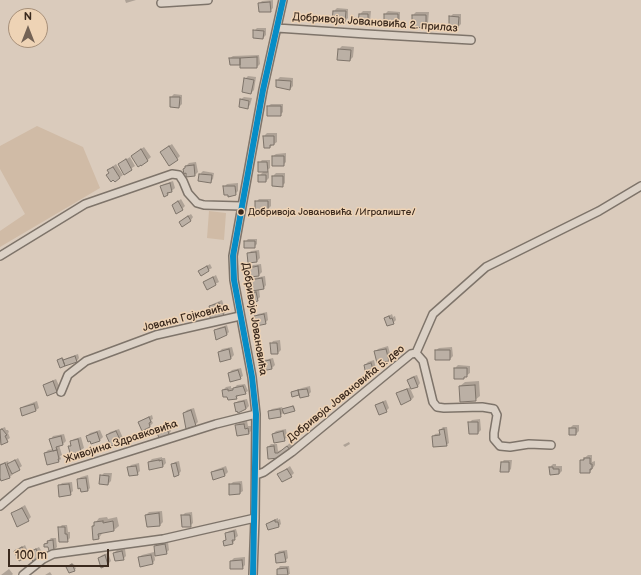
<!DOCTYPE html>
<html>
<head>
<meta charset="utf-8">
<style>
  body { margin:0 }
  #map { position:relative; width:641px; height:575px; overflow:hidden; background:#dacbbc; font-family:"Balsamiq Sans",sans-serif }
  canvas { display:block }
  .north { position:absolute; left:8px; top:8px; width:40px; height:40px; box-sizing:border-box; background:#eed3b5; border:1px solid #a68f79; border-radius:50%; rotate:0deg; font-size:11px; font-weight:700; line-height:16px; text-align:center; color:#3b2a1e }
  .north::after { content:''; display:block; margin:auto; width:14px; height:18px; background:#736255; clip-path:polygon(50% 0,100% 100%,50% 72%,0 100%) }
  .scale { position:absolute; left:8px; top:549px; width:101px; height:18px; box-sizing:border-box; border:2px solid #3b2a1e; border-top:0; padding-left:5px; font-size:12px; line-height:14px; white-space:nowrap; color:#3b2a1e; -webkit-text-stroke:3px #eed3b5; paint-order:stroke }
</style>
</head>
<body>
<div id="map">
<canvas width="641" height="575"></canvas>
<div class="north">N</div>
<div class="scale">100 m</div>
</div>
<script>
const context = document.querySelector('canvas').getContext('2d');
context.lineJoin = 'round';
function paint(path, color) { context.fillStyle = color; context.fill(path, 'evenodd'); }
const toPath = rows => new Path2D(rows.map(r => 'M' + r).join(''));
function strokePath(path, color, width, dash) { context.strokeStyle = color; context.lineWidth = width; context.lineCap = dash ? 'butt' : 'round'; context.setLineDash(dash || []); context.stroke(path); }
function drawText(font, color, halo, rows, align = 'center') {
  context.font = font + ' "Balsamiq Sans",sans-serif'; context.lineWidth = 3; context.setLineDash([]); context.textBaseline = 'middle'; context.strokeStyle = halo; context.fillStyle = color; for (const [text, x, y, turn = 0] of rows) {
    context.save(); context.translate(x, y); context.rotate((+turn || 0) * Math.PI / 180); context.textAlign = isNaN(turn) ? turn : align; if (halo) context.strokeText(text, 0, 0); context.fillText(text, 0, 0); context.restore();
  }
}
paint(toPath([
  [37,126,83,147,100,188,0,247,0,231,25,214,0,169,0,146],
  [209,211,226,213,224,240,207,238]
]), '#d0bba6');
paint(toPath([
  [125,0,136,0,126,3],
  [273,0,273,8,270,11,259,4,262,1],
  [337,8,348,9,348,18,345,21,334,11],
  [363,11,371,11,370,21,367,24,359,23,360,14],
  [388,11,400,12,400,21,397,24,385,14],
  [416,12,429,12,428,23,426,26,413,15],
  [453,14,461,14,461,24,458,27,450,17],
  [257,28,266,28,266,35,263,38,254,31],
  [342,46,354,47,353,57,350,60,339,49],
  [259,55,260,64,257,67,241,64,230,58,233,56],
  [248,76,256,77,254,90,251,93,245,79],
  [280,77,293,78,293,86,290,89,277,80],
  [174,94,182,95,182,104,179,107,171,97],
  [244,97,252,98,250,105,247,108,241,99],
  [271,104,283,104,283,112,280,115,268,106],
  [267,133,277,133,277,142,270,147,264,147,264,136],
  [172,144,180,156,177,159,164,149],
  [144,147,151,157,142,165,132,156],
  [286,153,286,162,283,165,273,156,276,154],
  [130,157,135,166,124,173,119,164],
  [262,160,270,160,270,168,265,172,269,172,269,178,266,181,259,176,264,171,259,163],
  [196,162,198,172,195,175,186,166,189,163],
  [116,164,123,175,115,181,108,170],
  [203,171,214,173,213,179,210,182,200,174],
  [276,173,285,173,285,183,282,186,273,176],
  [173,181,175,188,167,195,161,186,164,184],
  [238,183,238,191,235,194,224,187,227,184],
  [181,199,185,206,182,209,173,205],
  [259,199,271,199,271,206,268,209,256,202],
  [191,214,193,217,191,220,183,219],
  [248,239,257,239,257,244,254,247,245,242],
  [259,250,260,258,257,261,248,254,251,251],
  [210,264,212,268,201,274,199,271],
  [261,264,262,272,259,275,251,276,250,268,253,265],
  [216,275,219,282,207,288,204,282],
  [265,276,266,285,264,288,259,289,260,297,257,300,248,294,253,291,251,281,254,278],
  [222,300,226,312,223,315,210,314,212,312,210,307,213,304],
  [267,312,268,320,265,323,255,317,258,314],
  [392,314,393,317,395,316,396,320,393,323,385,318],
  [227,325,229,332,226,335,215,331,218,328],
  [280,340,281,350,278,353,272,353,271,344,273,341],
  [388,346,391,357,388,360,375,352,378,349],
  [232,347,234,355,231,358,219,352,222,349],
  [452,347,453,356,450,359,436,350,439,348],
  [78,354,79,358,77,361,60,367,59,359,63,358,64,360,67,358],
  [273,358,275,365,272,368,261,363,264,360],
  [374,360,376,369,373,372,365,365,368,362],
  [458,365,470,366,470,373,463,378,455,368],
  [241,368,243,376,240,378,229,373,232,370],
  [417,375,420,383,418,386,410,388,414,397,411,400,398,394,400,391,411,387,408,380,411,377],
  [56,379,60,388,57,391,48,394,44,385,47,383],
  [479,381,480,396,475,400,460,386,465,382],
  [245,384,248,391,245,393,239,395,236,398,223,390,226,387,231,386,231,388,234,388,237,385],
  [310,386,311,392,308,395,292,392,302,388],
  [247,399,249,406,246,409,235,404,238,401],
  [386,400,389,408,386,411,376,405,379,403],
  [37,401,39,408,36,410,21,409,24,406],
  [294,406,295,409,294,410,284,412,280,416,269,411,272,409,282,407,283,410,285,408],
  [194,408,198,422,195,425,187,428,184,413,187,410],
  [152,415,153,419,151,420,153,423,150,426,139,422,142,420],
  [480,419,481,430,478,433,470,433,469,423,472,420],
  [247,421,248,426,251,426,252,430,249,433,236,426,239,423],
  [170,425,171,431,169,434,158,431,160,428],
  [573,425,579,425,579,431,576,434,570,428],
  [5,427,6,430,8,430,9,432,8,433,10,438,1,444,0,442,0,429],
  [443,427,447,427,449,443,446,445,433,437,435,434,441,433,440,430],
  [119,429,123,438,120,441,107,435,110,432],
  [286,429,287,437,284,440,273,434,276,431],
  [100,430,103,437,100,440,92,443,87,436,90,433],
  [64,434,66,441,63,444,59,445,62,455,60,456,61,459,58,462,45,453,48,450,53,449,51,439,53,436],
  [81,437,84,448,75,454,70,446,72,444,71,442,74,439],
  [349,442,350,444,345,447,343,445],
  [290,443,292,446,278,457,268,447,271,444,277,444,278,451,282,450],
  [588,455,592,455,592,462,595,461,595,465,590,472,581,461],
  [162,457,162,458,165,458,166,463,163,466,149,462,152,459],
  [18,458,22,466,12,473,13,474,10,477,2,480,0,475,0,464,8,461,9,464],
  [504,460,512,460,511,469,509,471,502,462],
  [179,461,181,471,179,474,172,464,175,462],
  [139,463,140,471,137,474,128,468,131,465],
  [553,464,556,464,556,466,562,466,562,471,559,474,550,467],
  [226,466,228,472,225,475,214,479,212,473,215,470],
  [290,466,294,473,291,476,279,474],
  [104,473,112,473,111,481,108,484,101,476],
  [88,475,90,488,87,491,78,479,81,477],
  [242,481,243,491,240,493,230,485,233,482],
  [72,482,73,491,70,494,59,486,62,483],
  [25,505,31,517,28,520,12,513],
  [162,511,163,522,160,525,148,526,146,515,149,512],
  [192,512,193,523,190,526,182,516,185,513],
  [107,517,108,519,117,517,119,526,114,530,103,532,99,538,93,526,99,518],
  [278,518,278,520,280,519,281,524,278,527,268,524,271,521],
  [62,525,67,525,68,532,70,532,70,538,67,541,59,528],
  [236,529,238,536,235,538,235,540,233,543,224,541,227,539,226,534,229,531],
  [51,538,56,538,57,547,54,550,49,546,45,544],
  [168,542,169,550,166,553,155,547,158,544],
  [25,545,29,554,33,550,39,547,42,552,39,554,40,556,38,559,30,553,26,557,15,551],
  [125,549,126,556,123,559,114,553,117,550],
  [287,550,288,558,285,561,276,554,279,551],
  [154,552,155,560,153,563,139,557,142,555],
  [108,553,111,561,108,564,102,566,99,558,102,555],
  [245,557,245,565,242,568,231,568,231,561,234,558],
  [74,564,76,569,69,572,68,566],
  [280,566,289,566,290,574,278,575,278,569],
  [9,569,13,574,12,575,1,575],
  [50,572,52,575,45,575]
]), '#0003');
const building = toPath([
  [270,2,271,12,259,12,258,3,270,2],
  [333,11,346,11,345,22,332,21,333,11],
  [359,14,368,14,368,25,358,24,359,14],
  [384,14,398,14,398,25,384,25,384,14],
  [412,15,426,15,426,27,412,28,412,15],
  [449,16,459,17,458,28,449,27,449,16],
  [253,30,264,31,263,39,253,38,253,30],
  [338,49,351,50,350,61,337,60,338,49],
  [257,57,257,68,240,68,240,58,257,57],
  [229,58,240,58,240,65,230,65,229,58],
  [244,78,254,80,251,94,242,92,244,78],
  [276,80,291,81,290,90,276,87,276,80],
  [170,97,180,97,179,108,170,107,170,97],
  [240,99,249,101,248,109,239,107,240,99],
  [267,106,281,106,281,116,267,116,267,106],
  [263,136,274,136,274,145,270,145,270,148,264,148,263,136],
  [169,146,178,160,169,166,160,152,169,146],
  [141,149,148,161,141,166,141,165,138,167,131,156,141,149],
  [272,156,284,156,284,166,272,166,272,156],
  [126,159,132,170,124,175,118,164,126,159],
  [258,162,267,162,268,172,258,172,258,162],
  [194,165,195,176,186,177,186,173,184,174,183,169,185,168,185,166,194,165],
  [113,167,120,178,115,182,113,180,111,182,106,175,109,173,107,170,113,167],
  [199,174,212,175,211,183,198,181,199,174],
  [258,175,266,175,266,182,258,182,258,175],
  [272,176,283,176,283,187,272,186,272,176],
  [170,183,172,192,167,193,168,195,164,197,160,186,170,183],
  [223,186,235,186,236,195,228,197,228,195,224,195,223,186],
  [178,201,183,210,176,214,172,205,178,201],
  [255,201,268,201,268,210,255,210,255,201],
  [188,216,191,221,182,227,179,222,188,216],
  [244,241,255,241,255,248,244,248,244,241],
  [256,252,257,262,248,263,247,253,256,252],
  [207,266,209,271,201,276,198,271,207,266],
  [258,266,259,276,250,277,249,268,258,266],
  [213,277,216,285,207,290,203,282,213,277],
  [262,278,264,289,252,291,250,280,262,278],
  [256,292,258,301,249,303,247,294,256,292],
  [219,303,224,316,211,320,209,314,211,313,209,306,219,303],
  [264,314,266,324,256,326,254,316,264,314],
  [389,316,390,319,392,318,394,324,387,326,384,318,389,316],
  [225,327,227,335,216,340,214,330,225,327],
  [270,343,277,343,278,354,271,354,270,343],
  [229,349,231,359,220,362,218,352,229,349],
  [386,349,389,361,377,363,374,351,386,349],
  [435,350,450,350,450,360,435,360,435,350],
  [75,356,77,362,65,366,63,360,75,356],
  [62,358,65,366,60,368,57,360,62,358],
  [270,360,272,369,262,371,260,362,270,360],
  [371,363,374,373,366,375,364,365,371,363],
  [454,368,467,368,467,377,464,377,464,379,454,379,454,368],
  [238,370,241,379,230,382,228,373,238,370],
  [414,377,418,387,411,389,407,380,414,377],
  [53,381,57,392,47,396,43,385,53,381],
  [475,385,476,401,460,402,459,386,475,385],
  [243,386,246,394,236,396,237,399,228,400,227,397,223,397,222,390,228,389,228,391,233,390,233,388,243,386],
  [307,389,309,396,300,398,298,390,307,389],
  [407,389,411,400,401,405,396,393,407,389],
  [298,390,299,395,292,397,291,392,298,390],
  [244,401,246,409,238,413,237,411,236,412,234,403,244,401],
  [383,402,387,412,379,415,375,405,383,402],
  [34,404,36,411,22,416,20,408,34,404],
  [293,406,295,411,284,414,282,409,293,406],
  [280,409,281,417,269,419,268,411,280,409],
  [191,410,196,426,186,429,183,413,191,410],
  [149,417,151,422,149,423,150,427,142,431,138,422,149,417],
  [468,422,478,422,478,434,469,434,468,422],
  [244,424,245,429,248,428,249,434,237,436,235,425,244,424],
  [167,427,169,435,159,438,156,430,167,427],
  [569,428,576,428,576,435,569,435,569,428],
  [2,429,7,435,5,436,8,442,1,445,0,430,2,429],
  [444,429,447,446,433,447,432,436,440,435,439,430,444,429],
  [116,431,121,442,111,446,106,435,116,431],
  [283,431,285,441,274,443,272,434,283,431],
  [97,432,100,441,91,444,90,441,88,442,86,436,97,432],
  [61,436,63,445,56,447,57,450,53,451,49,439,61,436],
  [78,439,81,452,75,453,75,455,71,456,68,446,71,446,70,441,78,439],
  [274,446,275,453,278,453,287,446,290,450,279,458,268,459,267,447,274,446],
  [57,450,59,459,58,459,59,462,47,465,44,453,57,450],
  [584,458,590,458,590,464,592,464,592,469,590,469,590,473,580,473,580,460,584,460,584,458],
  [15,460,20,470,12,474,7,464,15,460],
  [159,460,159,461,162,460,163,467,149,470,148,462,159,460],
  [501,462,509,462,509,472,500,472,501,462],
  [5,463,10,478,1,481,0,478,0,465,5,463],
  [176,463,179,475,174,477,171,464,176,463],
  [136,466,138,475,129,476,127,467,136,466],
  [549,467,553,467,553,469,559,469,559,474,550,475,549,467],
  [223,469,225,476,213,480,211,472,223,469],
  [287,469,292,477,282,482,277,474,287,469],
  [100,475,109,476,108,485,99,484,100,475],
  [86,478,88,491,81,492,80,488,78,489,77,479,86,478],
  [69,484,71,495,59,497,58,485,69,484],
  [229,484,240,484,240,494,229,495,229,484],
  [22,508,29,521,17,527,11,513,22,508],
  [159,513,160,526,147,527,145,515,159,513],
  [181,515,190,515,191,527,182,527,181,515],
  [275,520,275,522,278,522,279,527,268,530,266,524,275,520],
  [103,521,103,523,113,521,114,531,98,534,99,539,93,540,92,526,94,526,94,522,103,521],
  [58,527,65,527,65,534,67,534,68,542,59,542,58,527],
  [234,531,235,540,232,540,233,544,224,546,223,541,226,540,225,533,234,531],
  [53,540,54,551,49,551,48,547,44,547,44,544,48,543,47,541,53,540],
  [165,544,167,554,155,556,154,546,165,544],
  [22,547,27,557,19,561,14,551,22,547],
  [36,549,39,555,37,557,38,560,33,562,29,552,36,549],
  [122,551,124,560,115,561,113,553,122,551],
  [284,552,286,562,276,563,275,554,284,552],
  [105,555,108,565,101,568,98,558,105,555],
  [151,555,153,564,140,567,138,557,151,555],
  [242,560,243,569,230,569,230,561,242,560],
  [72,564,75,571,69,573,66,567,72,564],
  [287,568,288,575,277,575,277,569,287,568]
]);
paint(building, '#bbb0a5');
strokePath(building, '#7e746a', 1);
const minor = toPath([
  [161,3,208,0],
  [277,28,366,34,471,40],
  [0,256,85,204,172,174,179,175,183,181,188,193,197,203,204,205,242,206],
  [416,353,433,314,486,267,599,211,641,186],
  [416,353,423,361,433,402,437,407,444,408,482,407,494,409,497,415,494,433,494,439,500,446,510,447,529,444,551,445],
  [61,392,68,375,86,361,156,335,240,316],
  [256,475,264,472,292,452,411,354,416,353],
  [0,506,26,484,216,424,256,414],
  [23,575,43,559,53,554,163,539,255,518],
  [253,575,255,518,256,414,252,377,234,280,233,256,263,90,283,0]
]);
strokePath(minor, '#7e746a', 10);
strokePath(minor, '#dbd1c6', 7);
strokePath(toPath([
  [253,575,256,414,252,377,234,280,233,256,263,90,283,0]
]), '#068dc7', 6);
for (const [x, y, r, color] of [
  [241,212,3.5,"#3b2a1e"]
]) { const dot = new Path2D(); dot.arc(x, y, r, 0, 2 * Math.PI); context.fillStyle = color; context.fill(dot); strokePath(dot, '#eed3b5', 1.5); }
drawText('10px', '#3b2a1e', '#eed3b5', [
  ["Добривоја Јовановића /Игралиште/",248,212]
], 'left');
drawText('11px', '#3b2a1e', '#eed3b5', [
  ["Добривоја Јовановића 2. прилаз",375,23,4],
  ["Јована Гојковића",186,318,-14],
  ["Добривоја Јовановића",254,319,81],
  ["Добривоја Јовановића 5. део",346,394,-39],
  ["Живојина Здравковића",121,442,-18]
]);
</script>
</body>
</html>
